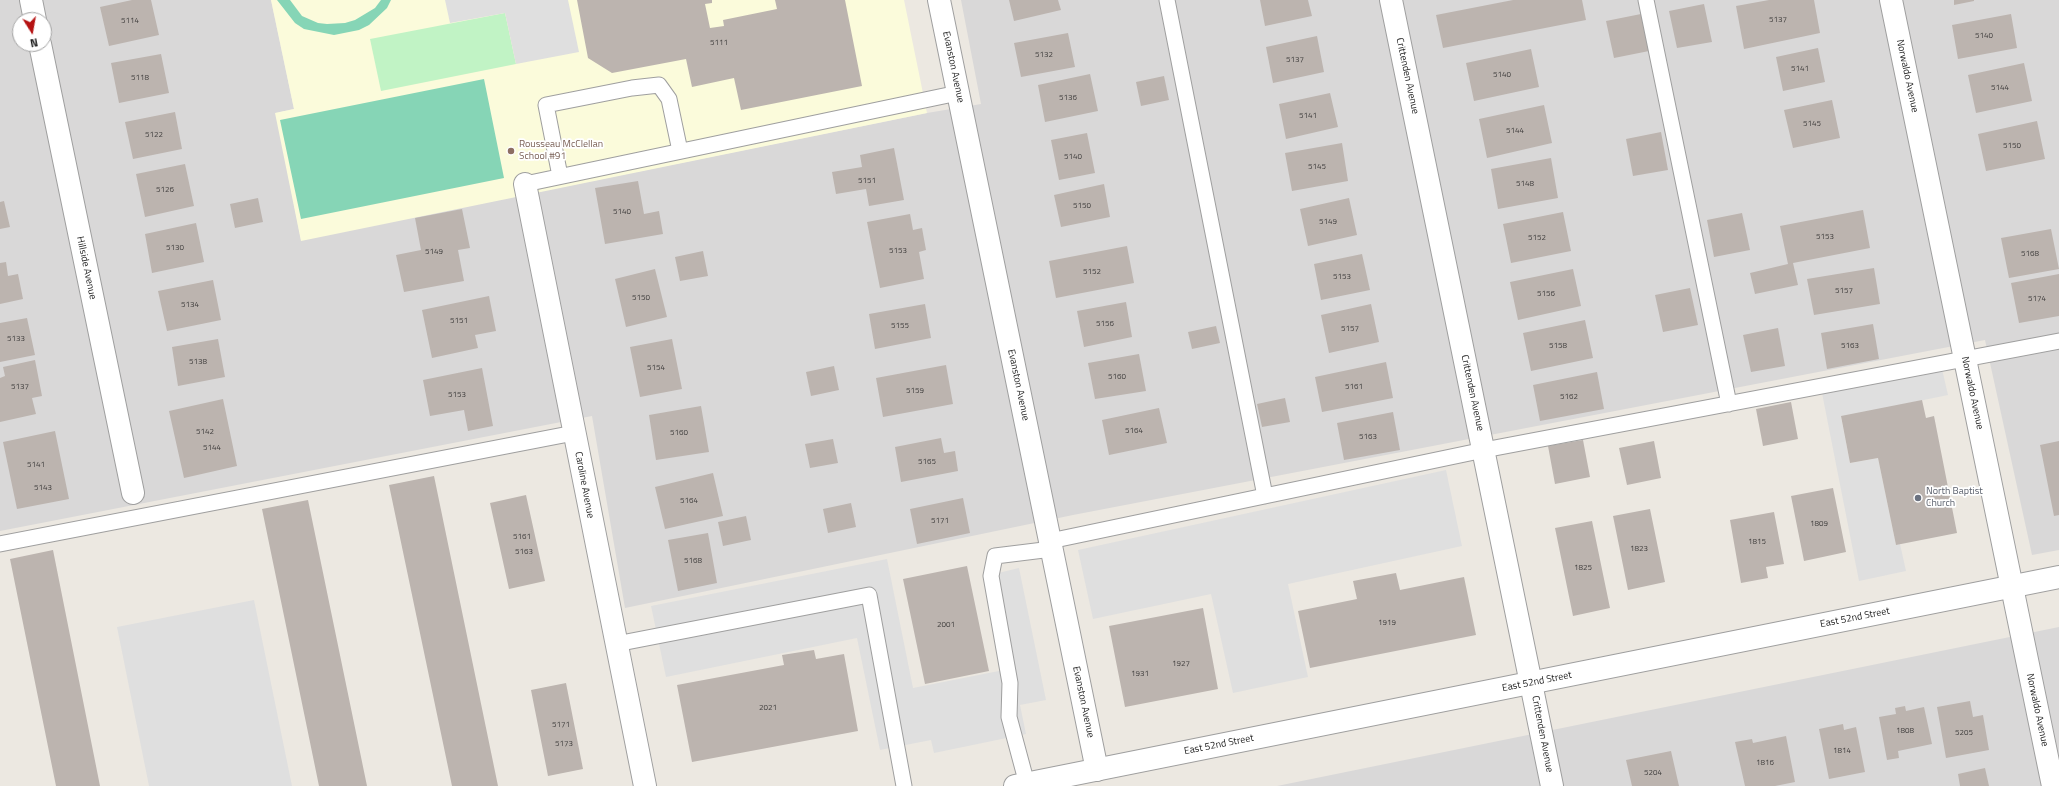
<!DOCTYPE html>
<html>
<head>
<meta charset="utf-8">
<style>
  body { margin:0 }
  #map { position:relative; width:2059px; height:786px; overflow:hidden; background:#ece8e1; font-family:"Titillium Web",sans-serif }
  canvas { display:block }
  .north { position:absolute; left:12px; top:12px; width:40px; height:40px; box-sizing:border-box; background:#fff; border:1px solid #a4a4a4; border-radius:50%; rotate:169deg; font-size:11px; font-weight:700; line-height:16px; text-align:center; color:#1b1b1b }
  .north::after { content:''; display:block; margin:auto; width:14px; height:18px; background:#b51212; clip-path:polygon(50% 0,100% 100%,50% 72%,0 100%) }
</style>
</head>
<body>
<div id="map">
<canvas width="2059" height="786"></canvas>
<div class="north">N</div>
</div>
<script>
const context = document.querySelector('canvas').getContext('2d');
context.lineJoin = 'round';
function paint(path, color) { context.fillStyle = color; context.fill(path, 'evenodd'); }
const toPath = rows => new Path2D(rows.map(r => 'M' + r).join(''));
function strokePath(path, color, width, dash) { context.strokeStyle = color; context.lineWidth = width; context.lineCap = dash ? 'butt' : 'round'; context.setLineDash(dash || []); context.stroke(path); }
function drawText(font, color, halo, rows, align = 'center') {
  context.font = font + ' "Titillium Web",sans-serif'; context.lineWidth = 3.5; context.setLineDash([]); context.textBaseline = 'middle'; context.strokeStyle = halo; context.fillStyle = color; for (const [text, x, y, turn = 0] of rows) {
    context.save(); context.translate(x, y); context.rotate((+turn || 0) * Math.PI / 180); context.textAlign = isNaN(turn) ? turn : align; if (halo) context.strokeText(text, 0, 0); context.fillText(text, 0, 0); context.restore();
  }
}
paint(toPath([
  [0,0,271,0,294,109,276,113,301,240,927,113,981,104,961,0,2059,0,2059,550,2032,555,1985,340,1073,515,625,608,592,416,0,531],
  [20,20,44,20,44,44,20,44],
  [2059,627,2059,786,1277,786]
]), '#d9d8d8');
paint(toPath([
  [271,0,904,0,927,113,301,241,275,113,294,109]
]), '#fbfbdb');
paint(toPath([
  [505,13,516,64,381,91,370,39]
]), '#c1f3c5');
paint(toPath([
  [277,0,290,0,302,16,318,23,327,24,345,23,355,20,375,8,381,0,391,0,387,8,369,25,359,30,334,35,304,29,295,23],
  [484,79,504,178,301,219,280,120]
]), '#86d5b6');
paint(toPath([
  [445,0,568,0,579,52,516,64,505,13,450,23],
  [1942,369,1948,395,1841,417,1850,463,1878,458,1896,545,1900,544,1906,571,1859,581,1822,393],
  [1446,470,1462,546,1288,584,1308,677,1233,693,1211,594,1093,619,1078,550],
  [887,559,913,688,1009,669,990,575,1019,568,1046,700,1020,705,1026,734,934,753,931,740,880,750,857,638,666,677,651,606],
  [254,600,292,786,149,786,117,627]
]), '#dfdfdf');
paint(toPath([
  [132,0,151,0,159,35,109,46,100,7],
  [577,0,712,0,712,3,705,4,710,28,724,26,723,20,777,9,775,0,845,0,862,86,741,110,734,78,692,87,686,59,612,73,588,58],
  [1009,0,1058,0,1061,10,1014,21],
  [1260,0,1308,0,1312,16,1265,26],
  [1513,0,1582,0,1586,20,1443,48,1436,15],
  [1769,0,1814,0,1820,33,1744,49,1736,6],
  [1954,0,1974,0,1974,1,1954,5],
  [1704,4,1712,42,1677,48,1669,11],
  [1641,14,1649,51,1614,58,1606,21],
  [2011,14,2017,48,1958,59,1952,25],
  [1068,33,1075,67,1021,77,1014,43],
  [1317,36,1324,72,1273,83,1266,47],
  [1818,48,1825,82,1783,91,1776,57],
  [1531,49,1539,87,1474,101,1466,63],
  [161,54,169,93,119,103,111,63],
  [2024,63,2032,101,1976,113,1968,75],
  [1090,74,1098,111,1045,122,1038,85],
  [1164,76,1169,100,1141,106,1136,82],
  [1330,93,1338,127,1286,139,1279,104],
  [1832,100,1840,138,1793,148,1784,110],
  [1544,105,1552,143,1487,158,1479,119],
  [175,112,182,149,133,159,125,122],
  [2037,121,2045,159,1986,171,1978,134],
  [1661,132,1668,170,1633,176,1626,139],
  [1087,133,1095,173,1059,180,1051,140],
  [1342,143,1348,181,1292,191,1285,153],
  [894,148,904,200,869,206,866,189,836,194,832,172,862,167,860,155],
  [1551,158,1558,198,1498,209,1491,169],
  [185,164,194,206,145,217,136,174],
  [638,181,644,214,659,211,663,234,605,244,595,188],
  [1104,184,1110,217,1061,227,1054,195],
  [258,198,263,222,235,228,230,204],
  [1349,198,1357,235,1308,246,1300,209],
  [4,201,10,227,0,229,0,202],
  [462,209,470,248,458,250,464,281,404,292,396,255,421,250,415,218],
  [1863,210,1870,248,1793,263,1798,285,1755,294,1750,273,1788,264,1780,226],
  [1563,212,1571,251,1511,263,1503,224],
  [1742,213,1750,250,1714,257,1707,220],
  [910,214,913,230,922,228,926,250,919,252,924,279,880,288,867,222],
  [196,223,204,262,152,273,145,234],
  [2051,229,2059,269,2009,278,2001,238],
  [1127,246,1134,283,1056,298,1049,261],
  [703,251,708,276,680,281,675,257],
  [1362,254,1370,290,1321,300,1314,264],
  [6,262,8,276,18,274,23,299,0,304,0,263],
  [1874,268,1880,304,1814,315,1807,279],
  [655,269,667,317,626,327,615,279],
  [1573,269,1581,306,1518,320,1510,282],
  [2059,274,2059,316,2019,323,2011,283],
  [213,280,221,320,167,331,158,291],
  [1690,288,1698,325,1663,332,1655,295],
  [489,296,496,331,475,335,478,348,432,358,422,310],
  [1126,302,1132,337,1084,347,1077,311],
  [925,304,931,338,875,349,869,314],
  [1371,304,1379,342,1329,353,1321,315],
  [27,318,35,355,0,362,0,323],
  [1585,320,1593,358,1531,371,1523,333],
  [1873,324,1879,359,1827,369,1821,333],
  [1216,326,1220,343,1192,349,1188,332],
  [1778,328,1785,366,1751,372,1743,335],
  [218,339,225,377,178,386,172,347],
  [672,339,682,389,640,397,630,347],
  [1139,354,1146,391,1095,399,1088,363],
  [35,360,42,396,32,398,36,414,0,422,0,378,5,376,3,367],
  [1386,362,1393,398,1322,412,1315,377],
  [946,365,953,404,883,417,876,378],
  [834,366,839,390,811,396,806,372],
  [482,368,493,426,468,431,464,410,430,416,423,380],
  [1597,372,1604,409,1540,421,1533,385],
  [1285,398,1290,422,1262,427,1257,404],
  [223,399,237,466,184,478,169,411],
  [1922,400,1926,418,1934,416,1957,533,1896,545,1878,458,1850,463,1841,416],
  [1791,402,1798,439,1763,446,1756,409],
  [701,406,709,452,656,460,649,415],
  [1159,408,1167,443,1109,455,1102,420],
  [1393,412,1400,450,1344,460,1337,423],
  [55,431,69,499,17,509,3,442],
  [941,438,944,453,955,451,958,471,901,482,895,447],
  [833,439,838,463,810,468,805,444],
  [1583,440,1590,477,1555,484,1548,446],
  [1654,441,1661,478,1627,485,1619,448],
  [2059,441,2059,515,2054,516,2040,445],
  [713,473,723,516,665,529,655,487],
  [434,476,498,786,452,786,389,485],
  [1833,488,1846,552,1804,561,1791,496],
  [526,495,545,581,509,589,490,503],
  [963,498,970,533,917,544,910,509],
  [308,500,367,786,319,786,262,509],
  [851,503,856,527,828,533,823,509],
  [1650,509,1665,582,1628,590,1613,516],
  [1774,512,1784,564,1766,567,1768,578,1741,583,1730,520],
  [746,516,751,540,723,546,718,522],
  [1592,521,1610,608,1573,616,1555,528],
  [708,533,717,583,678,591,668,540],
  [53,550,100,786,56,786,10,559],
  [967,566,989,671,925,684,903,579],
  [1396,573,1400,590,1464,577,1476,635,1310,668,1298,611,1357,599,1353,581],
  [1203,608,1218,689,1125,707,1109,626],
  [814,650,816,659,844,654,858,731,692,762,677,685,784,665,782,655],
  [566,683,583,769,548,776,531,690],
  [1970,701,1973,717,1983,715,1989,750,1946,758,1937,707],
  [1905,706,1906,711,1924,707,1932,744,1898,751,1899,758,1887,760,1879,717,1896,714,1895,708],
  [1843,724,1844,730,1856,727,1865,772,1829,779,1819,729],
  [1786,736,1795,782,1775,786,1745,786,1735,742,1752,739,1753,743],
  [1671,751,1679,786,1632,786,1626,760],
  [1985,768,1989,786,1960,786,1958,774]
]), '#bcb4af');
const service = toPath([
  [1167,0,1265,496],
  [1646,0,1729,404],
  [560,176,546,105,632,88,659,85,669,99,680,151],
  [525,184,958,93],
  [1050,541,1484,450,2059,341],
  [0,544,574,433],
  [616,644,869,595,904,786],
  [1027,784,1009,717,1010,683,991,576,995,556,1052,549]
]);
const minor = toPath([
  [31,0,35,20],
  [939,0,1097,770],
  [1391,0,1552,786],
  [1891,0,2053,786],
  [40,44,133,493],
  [525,184,645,786]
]);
const tertiary = toPath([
  [1015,786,2059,577]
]);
strokePath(service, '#9f9f9f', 17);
strokePath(minor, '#9f9f9f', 24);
strokePath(tertiary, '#9f9f9f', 24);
strokePath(service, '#fff', 15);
strokePath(minor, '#fff', 22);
strokePath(tertiary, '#fff', 22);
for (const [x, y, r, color] of [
  [511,151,4,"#8d6e63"],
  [1918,498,4,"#6b7280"]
]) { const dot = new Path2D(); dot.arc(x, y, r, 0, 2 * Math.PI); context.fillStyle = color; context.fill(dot); strokePath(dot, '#fff', 1.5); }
drawText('8px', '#434140', null, [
  ["5137",1778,20],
  ["5114",130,21],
  ["5140",1984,36],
  ["5111",719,43],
  ["5132",1044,55],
  ["5137",1295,60],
  ["5141",1800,69],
  ["5140",1502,75],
  ["5118",140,78],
  ["5144",2000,88],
  ["5136",1068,98],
  ["5141",1308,116],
  ["5145",1812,124],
  ["5144",1515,131],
  ["5122",154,135],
  ["5150",2012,146],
  ["5140",1073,157],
  ["5145",1317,167],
  ["5151",867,181],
  ["5148",1525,184],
  ["5126",165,190],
  ["5150",1082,206],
  ["5140",622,212],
  ["5149",1328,222],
  ["5153",1825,237],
  ["5152",1537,238],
  ["5130",175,248],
  ["5153",898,251],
  ["5149",434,252],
  ["5168",2030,254],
  ["5152",1092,272],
  ["5153",1342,277],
  ["5157",1844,291],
  ["5156",1546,294],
  ["5150",641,298],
  ["5174",2037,299],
  ["5134",190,305],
  ["5151",459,321],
  ["5156",1105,324],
  ["5155",900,326],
  ["5157",1350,329],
  ["5133",16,339],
  ["5158",1558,346],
  ["5163",1850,346],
  ["5138",198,362],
  ["5154",656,368],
  ["5160",1117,377],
  ["5137",20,387],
  ["5161",1354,387],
  ["5159",915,391],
  ["5153",457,395],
  ["5162",1569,397],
  ["5164",1134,431],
  ["5142",205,432],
  ["5160",679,433],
  ["5163",1368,437],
  ["5144",212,448],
  ["5165",927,462],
  ["5141",36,465],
  ["5143",43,488],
  ["5164",689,501],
  ["5171",940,521],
  ["1809",1819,524],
  ["5161",522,537],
  ["1815",1757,542],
  ["1823",1639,549],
  ["5163",524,552],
  ["5168",693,561],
  ["1825",1583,568],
  ["1919",1387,623],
  ["2001",946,625],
  ["1927",1181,664],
  ["1931",1140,674],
  ["2021",768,708],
  ["5171",561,725],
  ["1808",1905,731],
  ["5205",1964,733],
  ["5173",564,744],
  ["1814",1842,751],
  ["1816",1765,763],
  ["5204",1653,773]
]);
drawText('10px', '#1b1b1b', '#fff', [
  ["Evanston Avenue",953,67,78],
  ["Crittenden Avenue",1407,76,78],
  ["Norwaldo Avenue",1907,76,78],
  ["Hillside Avenue",86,268,78],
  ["Evanston Avenue",1018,385,78],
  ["Crittenden Avenue",1472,393,78],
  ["Norwaldo Avenue",1972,393,78],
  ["Caroline Avenue",584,485,79],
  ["East 52nd Street",1855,618,-11],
  ["East 52nd Street",1537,682,-11],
  ["Evanston Avenue",1083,702,78],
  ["Norwaldo Avenue",2037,710,78],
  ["Crittenden Avenue",1542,734,79],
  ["East 52nd Street",1219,745,-11]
]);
drawText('10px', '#785e54', '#fff', [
  ["Rousseau McClellan",519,145],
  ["School #91",519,157]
], 'left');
drawText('10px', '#5b616d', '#fff', [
  ["North Baptist",1926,492],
  ["Church",1926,504]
], 'left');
</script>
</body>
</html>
